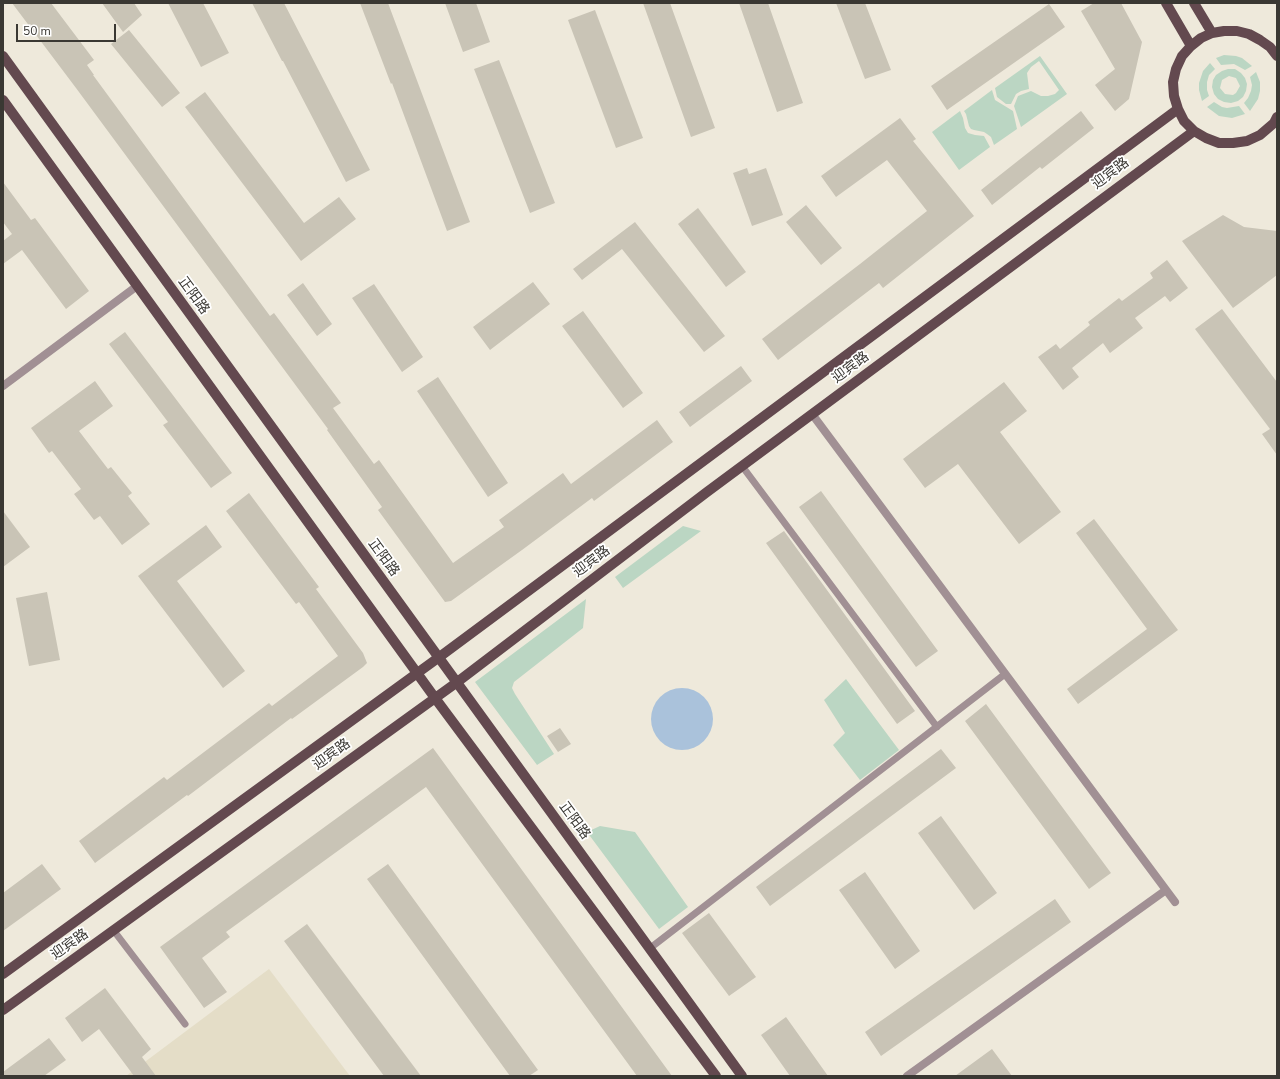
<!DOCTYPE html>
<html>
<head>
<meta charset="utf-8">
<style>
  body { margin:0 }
  #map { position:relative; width:1280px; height:1079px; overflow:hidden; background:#eee9db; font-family:"Nunito Sans",sans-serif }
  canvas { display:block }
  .frame { position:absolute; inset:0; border:4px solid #3a3833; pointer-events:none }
  .scale { position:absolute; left:16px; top:24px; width:100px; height:18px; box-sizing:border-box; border:2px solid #3a3833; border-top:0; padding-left:5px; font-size:12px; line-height:14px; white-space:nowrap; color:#3a3833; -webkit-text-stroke:3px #fff; paint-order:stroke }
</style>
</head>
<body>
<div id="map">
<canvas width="1280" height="1079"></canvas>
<div class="frame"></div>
<div class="scale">50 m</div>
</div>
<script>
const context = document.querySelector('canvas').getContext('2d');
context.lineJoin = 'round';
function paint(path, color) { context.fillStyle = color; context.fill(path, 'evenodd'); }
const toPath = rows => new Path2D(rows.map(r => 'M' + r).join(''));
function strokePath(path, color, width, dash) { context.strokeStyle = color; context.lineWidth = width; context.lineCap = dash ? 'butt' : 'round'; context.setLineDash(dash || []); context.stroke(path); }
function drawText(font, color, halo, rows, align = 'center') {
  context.font = font + ' "Nunito Sans","Noto Sans SC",sans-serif'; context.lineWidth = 3.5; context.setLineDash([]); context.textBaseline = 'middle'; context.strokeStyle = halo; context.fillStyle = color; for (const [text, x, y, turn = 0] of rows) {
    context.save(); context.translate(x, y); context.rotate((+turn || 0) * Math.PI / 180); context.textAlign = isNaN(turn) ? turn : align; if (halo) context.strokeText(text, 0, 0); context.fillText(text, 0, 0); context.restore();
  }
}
paint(toPath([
  [269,969,350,1076,126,1076]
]), '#e4ddc7');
paint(toPath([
  [1224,55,1236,56,1242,58,1252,66,1245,70,1234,64,1221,65,1216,58],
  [1040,56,1067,94,1021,127,1014,106,1018,96,1031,91,1041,96,1048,96,1055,94,1059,90,1039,61,1031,67,1027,73,1029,89,1021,91,1016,94,1011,104,1006,104,997,97,995,88],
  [1210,63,1215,69,1209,75,1207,82,1207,90,1209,96,1202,101,1199,90,1199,83,1203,71],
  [1228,69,1235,69,1241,73,1245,78,1247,84,1246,91,1243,97,1238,101,1231,103,1224,102,1218,99,1214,94,1212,87,1213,80,1216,75,1222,71],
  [1229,76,1236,78,1240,86,1236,93,1233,95,1225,94,1220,88,1222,80],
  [1256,72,1260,82,1260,91,1258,99,1250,111,1244,103,1248,98,1251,91,1252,85,1250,77],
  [992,90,995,100,1013,111,1017,129,994,145,991,137,987,134,984,132,974,130,971,129,969,126,966,114,964,111],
  [1214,102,1222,107,1227,108,1239,106,1245,114,1232,118,1219,116,1207,107],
  [960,111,963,118,965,128,968,133,975,135,984,136,990,147,959,170,932,132],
  [683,526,701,531,623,588,615,577],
  [586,599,583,628,514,682,512,688,515,694,554,754,537,765,475,682],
  [846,679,899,750,860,780,833,745,845,733,824,700],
  [600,826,635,832,688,907,659,929,587,832]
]), '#bbd6c3');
paint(toPath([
  '651 719a31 31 0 1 1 62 0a31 31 0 1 1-62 0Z'
]), '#aac2db');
paint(toPath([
  [12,3,51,3,94,60,87,65,94,75,93,75,270,316,274,313,341,403,333,408,374,464,379,460,453,563,504,527,499,520,563,473,571,484,657,420,673,442,594,501,592,498,522,550,451,601,445,602,378,510,382,507,327,430,328,429,76,88],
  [102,3,134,3,142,15,123,32],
  [168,3,203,3,229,53,201,67],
  [252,3,284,3,370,170,346,182,283,61,282,61],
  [360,3,388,3,470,222,447,231,392,83,391,84],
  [445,3,476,3,490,42,463,52],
  [643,3,670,3,715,128,691,137],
  [739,3,768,3,803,103,777,112],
  [836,3,865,3,891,70,865,79],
  [1094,3,1121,3,1142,42,1129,99,1115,111,1095,85,1115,69,1081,11],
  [1049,4,1065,27,947,110,931,86],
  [595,10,643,138,616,148,568,20],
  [129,30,180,93,162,107,111,44],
  [499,60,555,203,530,213,474,69],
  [205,92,304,223,339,197,356,219,301,261,185,107],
  [1081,111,1094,128,1042,169,1040,167,992,205,981,190],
  [900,118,916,139,913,141,974,216,883,288,879,283,778,360,762,339,860,264,927,211,887,160,836,197,821,176],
  [747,168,749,174,766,168,783,215,752,226,733,173],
  [3,182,31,220,35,218,89,291,66,309,22,250,3,264,3,241,12,234,3,222],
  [806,205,842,248,821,265,786,222],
  [698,208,746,272,726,287,678,224],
  [1223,215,1244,227,1277,231,1277,275,1233,308,1182,241],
  [635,222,725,336,704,352,622,249,582,280,573,269],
  [1167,260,1188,288,1170,302,1165,296,1135,318,1143,328,1110,353,1103,343,1072,368,1079,377,1063,390,1038,357,1056,344,1060,349,1090,325,1088,322,1119,298,1122,301,1153,278,1150,273],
  [533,282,550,304,490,350,473,327],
  [303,283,332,324,317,336,287,295],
  [374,284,423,357,402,372,352,298],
  [1222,309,1277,382,1277,455,1262,434,1270,429,1195,329],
  [583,311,643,393,623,408,562,326],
  [125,332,232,473,211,488,163,425,168,422,109,344],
  [741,366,752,381,690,427,679,412],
  [438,377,508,483,488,497,417,391],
  [95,381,113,406,79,431,108,469,111,467,132,493,128,496,150,524,122,545,100,516,94,520,74,494,81,489,52,451,49,453,31,428],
  [1004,382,1027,411,1000,432,1061,512,1019,544,958,464,925,488,903,459],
  [821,491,938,651,916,667,799,507],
  [249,493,319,587,316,589,363,653,367,663,363,667,292,719,291,718,188,796,187,795,95,863,79,841,164,777,167,780,269,703,272,706,338,656,299,602,296,604,226,511],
  [3,511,30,547,3,567],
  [1094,519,1178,630,1078,704,1067,689,1147,629,1076,533],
  [206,525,222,547,177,581,245,671,223,688,138,576],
  [784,531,915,711,897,724,766,543],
  [47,592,60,660,29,666,16,598],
  [986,704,1111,873,1089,889,965,721],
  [560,728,571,744,558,752,547,736],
  [433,748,565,929,672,1076,637,1076,426,787,226,932,230,937,202,958,227,992,204,1008,160,947],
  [941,749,956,768,770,906,756,887],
  [941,816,997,893,974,910,918,833],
  [42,864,61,889,3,931,3,893],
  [388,864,538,1070,529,1076,510,1076,367,879],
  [865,872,920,951,895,969,839,890],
  [1055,899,1071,922,881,1056,865,1032],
  [709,913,756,977,729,996,682,933],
  [307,924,421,1076,384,1076,284,941],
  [105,988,151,1049,142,1057,156,1076,134,1076,99,1029,82,1042,65,1018],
  [786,1017,828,1076,790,1076,761,1035],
  [49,1038,66,1060,44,1076,3,1076,3,1072],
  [992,1049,1012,1076,955,1076]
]), '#c9c4b6');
strokePath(toPath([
  [742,466,937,727],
  [114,931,185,1024],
  [649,949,1005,674]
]), '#a19094', 7);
strokePath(toPath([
  [3,386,137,286]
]), '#a19094', 8);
strokePath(toPath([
  [812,414,1175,902],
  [907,1076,1166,890]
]), '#a19094', 8);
strokePath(toPath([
  [1166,3,1191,46],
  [1194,3,1212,33],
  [3,56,742,1076],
  [1277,56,1270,47,1260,40,1249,34,1237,31,1224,31,1212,33,1201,38,1191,46,1182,56,1176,69,1173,82,1174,96,1178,109,1184,121,1194,131,1206,138,1219,143,1233,143,1247,141,1260,135,1274,123,1277,117],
  [3,100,435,698,716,1076],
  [3,974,438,658,1178,109],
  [3,1010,456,683,707,492,1194,131]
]), '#63494f', 10);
drawText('14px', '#3a3833', '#fff', [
  ["迎宾路",1111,174,-37],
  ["正阳路",193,296,54],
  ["迎宾路",851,368,-37],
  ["正阳路",383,558,54],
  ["迎宾路",592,562,-37],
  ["迎宾路",332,755,-36],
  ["正阳路",574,821,54],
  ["迎宾路",70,945,-35]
]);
</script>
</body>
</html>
